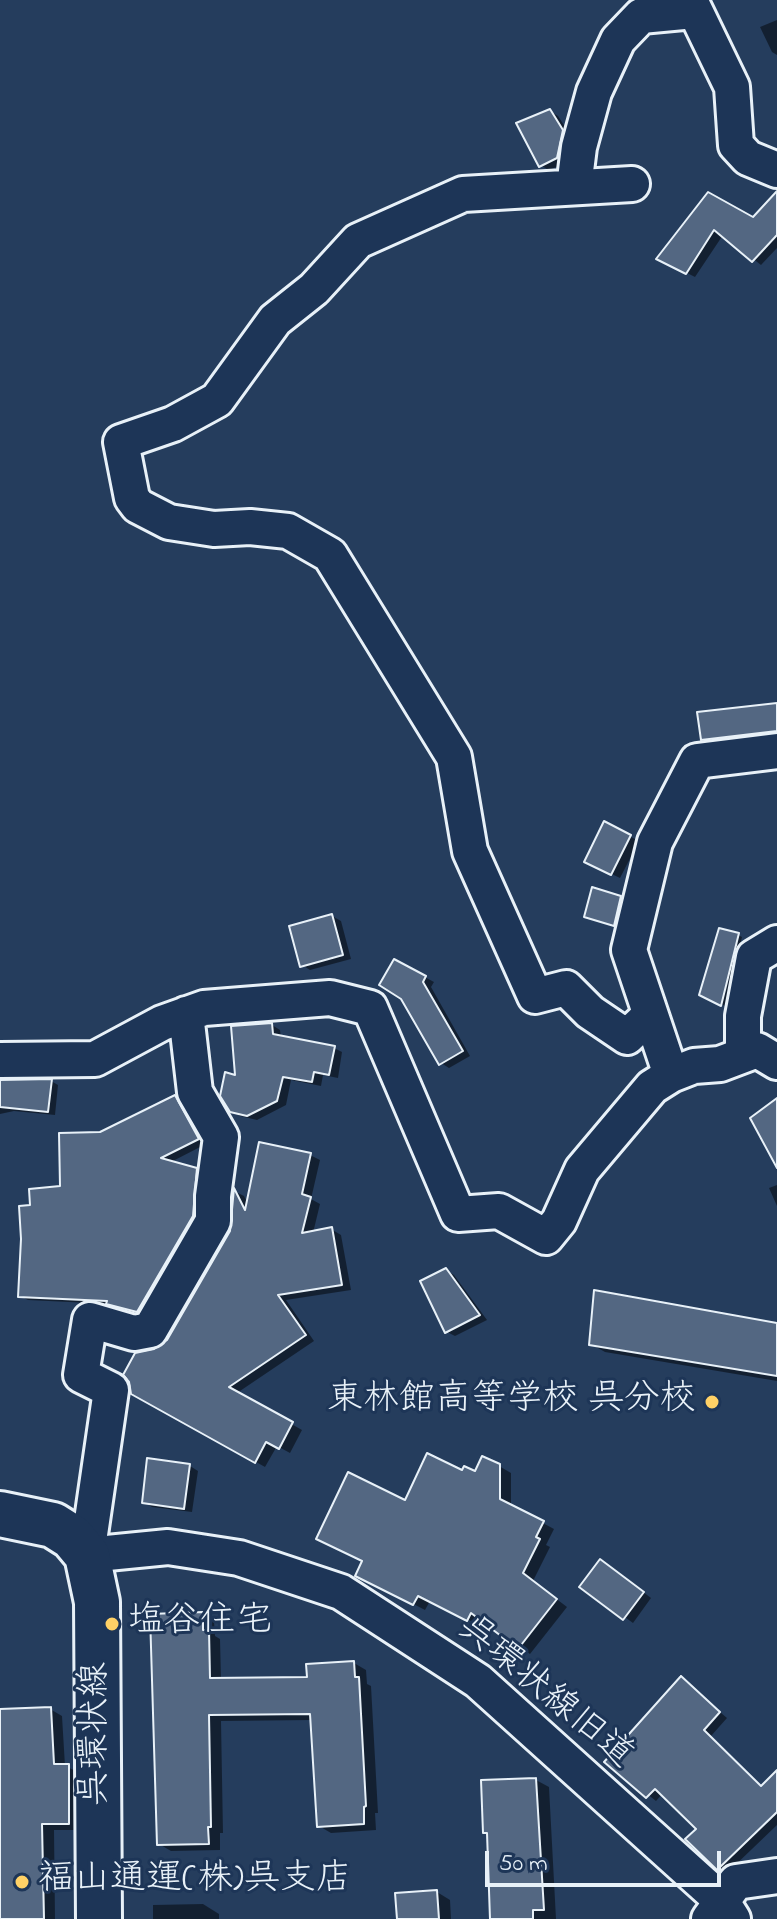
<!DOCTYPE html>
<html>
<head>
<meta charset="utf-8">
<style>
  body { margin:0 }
  #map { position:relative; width:777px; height:1919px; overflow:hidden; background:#253d5d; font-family:"Indie Flower",sans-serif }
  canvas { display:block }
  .scale { position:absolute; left:485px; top:1851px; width:236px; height:36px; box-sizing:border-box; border:4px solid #e8f1f8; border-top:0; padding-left:10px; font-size:24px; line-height:28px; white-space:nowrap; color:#e8f1f8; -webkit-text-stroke:6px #1d3557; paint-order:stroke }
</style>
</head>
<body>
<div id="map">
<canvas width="777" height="1919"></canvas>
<div class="scale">50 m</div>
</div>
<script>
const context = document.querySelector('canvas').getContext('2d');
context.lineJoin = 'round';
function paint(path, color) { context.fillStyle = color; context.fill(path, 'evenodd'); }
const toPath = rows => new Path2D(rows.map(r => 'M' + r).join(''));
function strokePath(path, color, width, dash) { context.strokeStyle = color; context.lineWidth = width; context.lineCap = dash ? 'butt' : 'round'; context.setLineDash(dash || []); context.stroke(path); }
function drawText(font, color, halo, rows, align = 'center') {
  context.font = font + ' "Indie Flower","Klee One",sans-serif'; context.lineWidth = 6; context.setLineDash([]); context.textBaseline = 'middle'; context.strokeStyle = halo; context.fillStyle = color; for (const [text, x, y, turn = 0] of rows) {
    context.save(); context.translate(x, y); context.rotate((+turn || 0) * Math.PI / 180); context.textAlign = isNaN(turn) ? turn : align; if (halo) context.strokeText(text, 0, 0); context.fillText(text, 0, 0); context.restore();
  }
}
paint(toPath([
  [777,20,777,55,772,52,760,27],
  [550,111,558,116,571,136,566,163,549,170,540,165],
  [777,194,777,248,761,265,723,235,695,277,667,263,708,195,753,220],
  [777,705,777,736,711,744,703,739],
  [605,824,639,841,620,878,595,866],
  [594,890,624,900,618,926,590,918],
  [332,916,341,921,351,959,310,970,302,965],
  [738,935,742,937,725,1006,702,994],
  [395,961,434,982,431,987,470,1056,449,1068,441,1063],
  [272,1025,280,1030,281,1038,334,1048,342,1052,338,1078,323,1075,321,1086,291,1080,286,1105,257,1120,240,1116,231,1110,237,1077],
  [0,1081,51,1081,58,1085,55,1115,14,1111,0,1114],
  [175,1097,183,1102,206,1144,169,1163,204,1174,201,1221,146,1315,110,1304,28,1300,20,1296,32,1207,62,1188,101,1134],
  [310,1155,320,1160,311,1199,320,1204,313,1233,331,1229,341,1235,351,1290,286,1300,314,1341,237,1393,302,1430,290,1453,277,1446,265,1467,132,1393,155,1351,169,1341,232,1232,236,1192,244,1196,248,1204],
  [777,1185,777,1206,769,1188],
  [446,1270,454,1275,487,1320,455,1336,447,1332],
  [777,1325,777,1381,605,1352,591,1344],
  [190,1466,198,1471,192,1512,152,1507,144,1502],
  [499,1466,511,1473,511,1506,554,1529,546,1545,550,1547,533,1581,567,1607,530,1654,482,1619,479,1625,430,1601,425,1610,369,1581,406,1503,463,1472,476,1474],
  [609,1566,651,1598,633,1623,582,1586],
  [202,1614,214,1621,215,1636,220,1639,221,1679,309,1678,354,1663,366,1670,367,1684,371,1686,378,1813,375,1813,376,1830,331,1833,319,1826,312,1720,221,1721,223,1833,220,1833,220,1850,171,1851,159,1844],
  [681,1679,727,1718,711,1736,763,1787,777,1772,777,1825,727,1873,719,1868,699,1829,663,1793,656,1801,607,1762],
  [50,1709,62,1716,65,1766,80,1773,80,1830,54,1830,55,1919,0,1919,0,1766],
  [536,1780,549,1787,556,1919,492,1919],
  [437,1892,450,1900,451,1919,399,1919],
  [203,1904,219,1914,219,1919,153,1919,153,1905]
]), '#0007');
const building = toPath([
  [550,109,563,130,557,158,539,167,516,123,550,109],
  [777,191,777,235,752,262,714,230,686,274,656,259,708,192,753,217,777,191],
  [777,703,777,731,701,740,697,712,777,703],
  [604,821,631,835,611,875,584,862,604,821],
  [592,887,621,896,614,926,584,917,592,887],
  [332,914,343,955,300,967,289,926,332,914],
  [719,928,739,933,721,1006,699,995,719,928],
  [394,959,426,976,423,982,463,1051,439,1065,401,999,379,985,394,959],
  [272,1023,273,1034,335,1046,329,1075,314,1072,312,1082,283,1077,277,1101,247,1116,230,1112,220,1096,225,1072,235,1075,231,1026,272,1023],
  [52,1079,48,1112,0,1107,0,1080,52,1079],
  [175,1095,199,1139,161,1158,197,1168,193,1216,137,1312,106,1304,107,1301,18,1297,21,1239,19,1206,30,1205,29,1189,60,1186,59,1133,100,1132,175,1095],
  [777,1098,777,1168,750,1118,777,1098],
  [259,1142,311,1153,302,1194,311,1197,302,1233,332,1227,342,1285,278,1295,306,1335,229,1387,293,1422,279,1449,266,1442,255,1463,131,1394,129,1382,123,1375,135,1353,154,1349,167,1340,230,1231,234,1188,245,1210,259,1142],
  [446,1268,480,1315,445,1333,420,1281,446,1268],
  [594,1290,777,1323,777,1376,589,1345,594,1290],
  [427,1453,462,1470,464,1466,475,1471,482,1456,500,1464,500,1499,544,1521,536,1537,540,1539,523,1573,557,1599,518,1649,471,1613,467,1621,418,1596,413,1605,355,1576,362,1561,316,1539,348,1472,405,1500,427,1453],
  [147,1458,190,1464,184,1509,142,1503,147,1458],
  [600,1559,644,1592,623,1620,579,1587,600,1559],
  [203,1612,203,1630,209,1630,210,1678,307,1677,306,1664,354,1661,355,1677,359,1677,366,1806,364,1807,364,1824,317,1827,310,1714,209,1715,211,1827,208,1827,209,1844,157,1845,150,1614,203,1612],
  [681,1676,720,1712,704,1730,761,1786,777,1770,777,1812,717,1870,685,1839,696,1829,655,1789,646,1798,604,1762,681,1676],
  [51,1707,54,1764,69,1764,69,1824,42,1824,44,1919,0,1919,0,1709,51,1707],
  [536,1778,544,1910,533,1910,533,1919,490,1919,487,1833,483,1833,481,1780,536,1778],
  [437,1890,439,1919,397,1919,395,1893,437,1890]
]);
paint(building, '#536782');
strokePath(building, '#e8f1f8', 2);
const minor = toPath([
  [690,0,732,87,736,145,748,158,777,170],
  [632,184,463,194,358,241,314,289,275,320,217,400,173,424,121,442,132,498,138,506,169,522,214,529,250,527,288,531,330,555,454,757,470,851,535,996,566,988,590,1012,627,1037,650,1015],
  [574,187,579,147,594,92,618,40,641,16,694,11],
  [186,1014,195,1092,221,1137,213,1196,213,1221,150,1330,134,1333,90,1320,81,1375,111,1390,87,1555,168,1547,239,1558,341,1592,478,1681,721,1900,733,1919],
  [743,1055,743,1016,754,957,777,943],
  [0,1060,95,1059,162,1023,204,1008,330,998,370,1008,458,1214,499,1211,546,1237,559,1221,582,1170,652,1087,671,1075,694,1066,720,1064,757,1050,777,1062],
  [671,1075,629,950,655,842,697,761,777,751],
  [709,1919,736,1882,777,1876]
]);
const major = toPath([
  [0,1514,53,1525,72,1537,87,1555,97,1602,99,1919]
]);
strokePath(minor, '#e8f1f8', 40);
strokePath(major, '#e8f1f8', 50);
strokePath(minor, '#1d3557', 34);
strokePath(major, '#1d3557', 44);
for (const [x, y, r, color] of [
  [712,1402,8,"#ffd166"],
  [112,1624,8,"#ffd166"],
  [22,1882,8,"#ffd166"]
]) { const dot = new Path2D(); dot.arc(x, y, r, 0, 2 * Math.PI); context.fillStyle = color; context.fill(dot); strokePath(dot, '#1d3557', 3); }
drawText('36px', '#e8f1f8', '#1d3557', [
  ["東林館高等学校 呉分校",696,1402,"right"],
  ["塩谷住宅",128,1624],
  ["福山通運(株)呉支店",38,1882]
], 'left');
drawText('36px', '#e8f1f8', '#1d3557', [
  ["呉環状線旧道",544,1694,40],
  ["呉環状線",98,1734,-90]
]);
</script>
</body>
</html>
